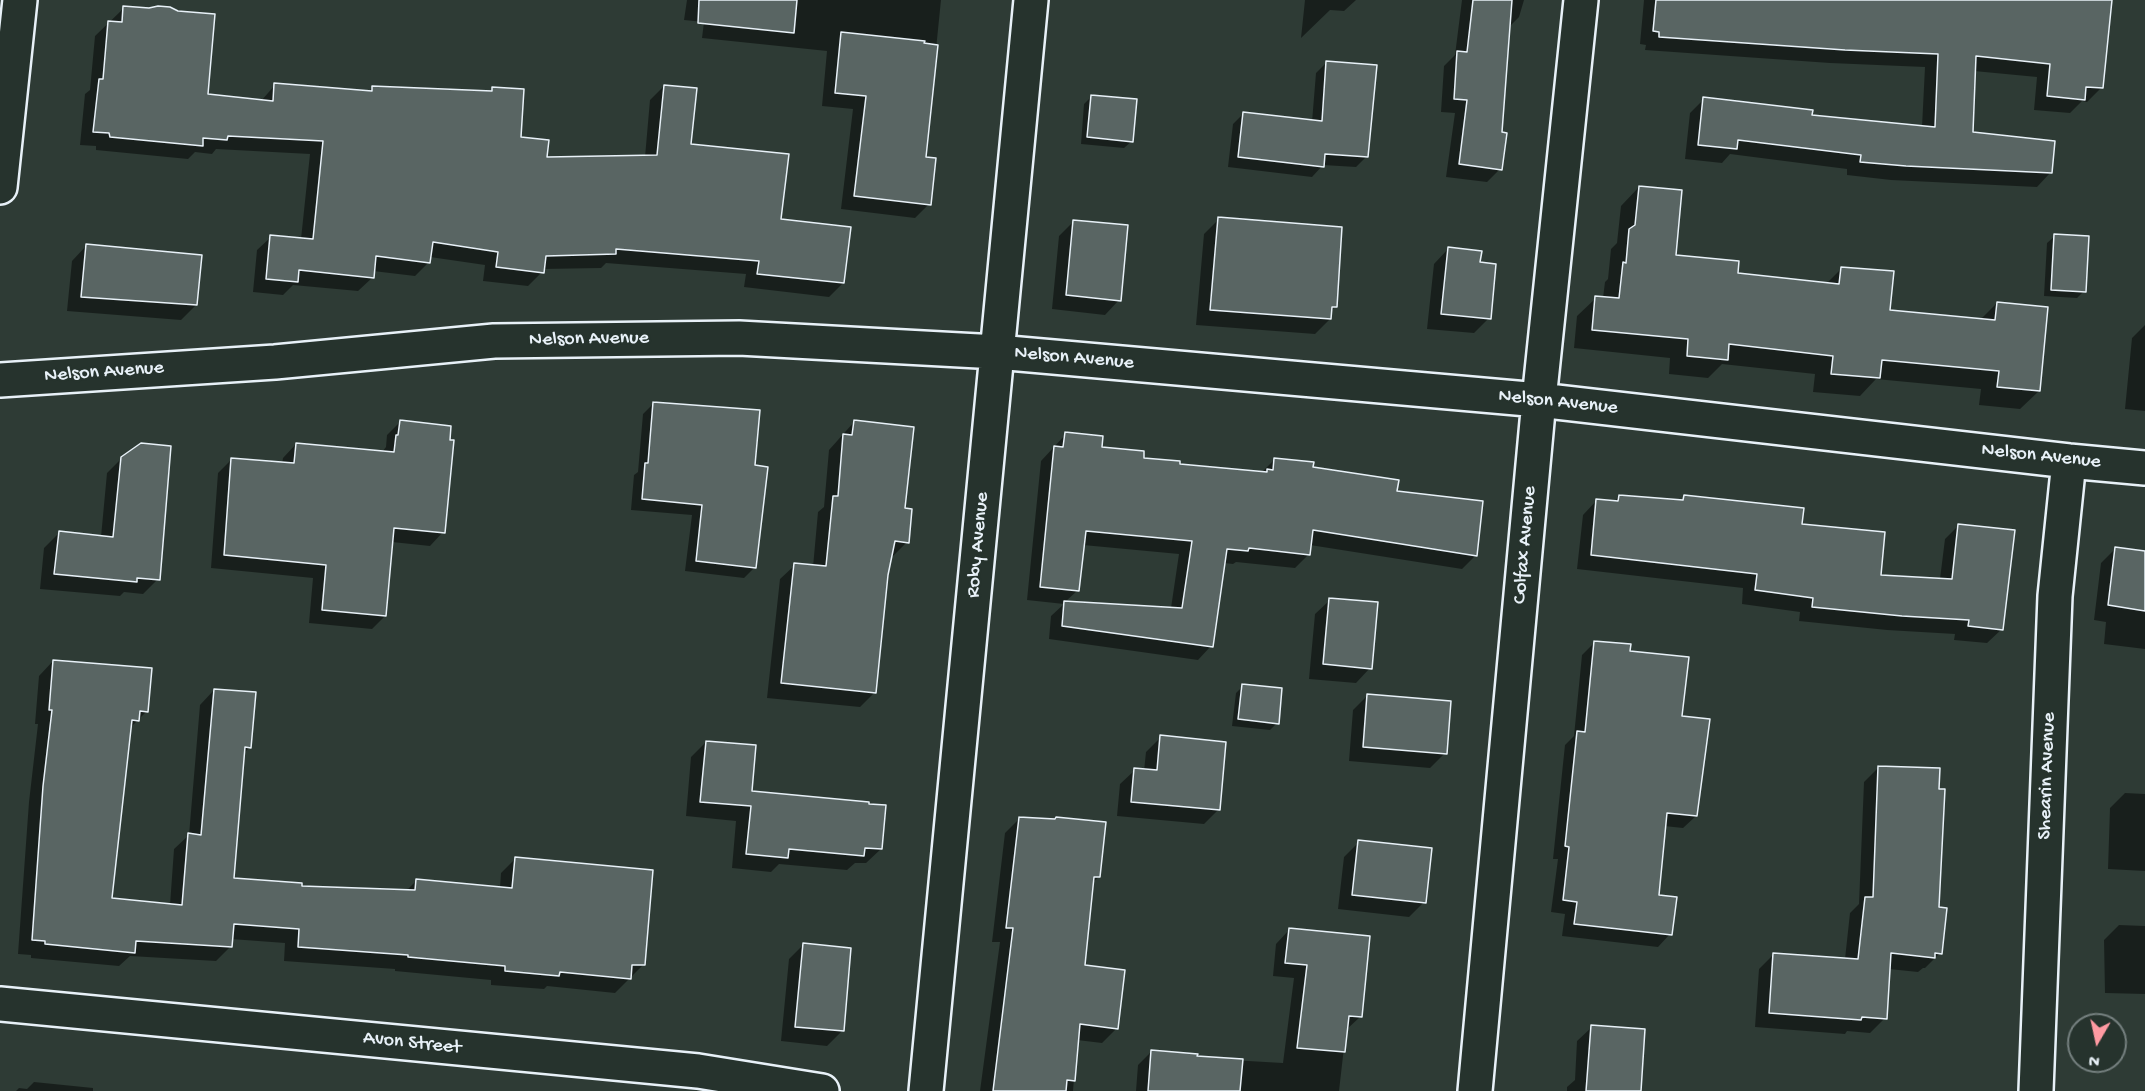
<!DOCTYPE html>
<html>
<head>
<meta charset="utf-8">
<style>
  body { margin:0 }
  #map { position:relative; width:2145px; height:1091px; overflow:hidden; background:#2e3b35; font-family:"Gochi Hand",sans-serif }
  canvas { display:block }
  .north { position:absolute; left:2067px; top:1013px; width:60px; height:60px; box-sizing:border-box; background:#26332d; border:2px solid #747f7e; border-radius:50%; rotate:189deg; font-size:16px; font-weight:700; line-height:24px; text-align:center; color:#e8f1f8 }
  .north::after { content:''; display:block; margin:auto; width:21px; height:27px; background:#ff9aa2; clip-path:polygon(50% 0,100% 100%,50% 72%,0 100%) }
</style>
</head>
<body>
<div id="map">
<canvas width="2145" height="1091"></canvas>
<div class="north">N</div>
</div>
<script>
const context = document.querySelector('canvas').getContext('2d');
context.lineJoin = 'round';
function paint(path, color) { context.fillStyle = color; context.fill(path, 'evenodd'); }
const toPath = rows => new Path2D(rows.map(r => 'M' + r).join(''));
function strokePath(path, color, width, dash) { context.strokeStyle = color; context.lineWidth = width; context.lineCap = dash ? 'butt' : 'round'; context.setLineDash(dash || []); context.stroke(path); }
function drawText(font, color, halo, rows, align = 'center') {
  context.font = font + ' "Gochi Hand",sans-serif'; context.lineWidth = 4.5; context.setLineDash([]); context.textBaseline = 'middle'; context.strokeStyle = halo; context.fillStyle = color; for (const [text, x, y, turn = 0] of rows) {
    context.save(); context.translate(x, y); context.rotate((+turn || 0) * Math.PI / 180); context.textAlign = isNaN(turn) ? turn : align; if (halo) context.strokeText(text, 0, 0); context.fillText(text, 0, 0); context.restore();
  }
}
paint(toPath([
  [687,0,941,0,925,158,929,204,915,218,841,209,853,109,822,106,827,51,702,38,704,22,684,20],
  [1305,0,1356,0,1344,11,1330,10,1301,38],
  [1462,0,1524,0,1519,17,1509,27,1500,134,1500,169,1487,182,1446,177,1455,113,1441,112,1444,66,1455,55],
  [1644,0,2110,0,2101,88,2087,102,2082,101,2070,113,2034,110,2037,77,1974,71,1971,134,2050,173,2037,187,1891,180,1847,175,1847,169,1730,154,1722,163,1685,159,1690,113,1704,99,1810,116,1922,127,1925,67,1830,63,1645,50,1646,45,1640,44],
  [124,8,207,96,261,101,275,85,368,92,373,87,489,92,493,89,520,138,545,159,645,157,650,100,664,86,689,145,780,221,843,283,829,297,744,287,746,274,606,263,601,268,543,269,542,272,528,286,483,281,485,265,430,257,429,262,415,276,373,271,372,278,358,291,293,285,283,295,253,292,257,250,271,237,301,239,310,154,216,149,212,154,195,152,188,159,96,150,96,146,80,145,85,94,90,90,95,36],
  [1326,63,1367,156,1356,167,1323,165,1312,177,1228,167,1233,124,1244,113,1312,122,1316,73],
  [1091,97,1132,141,1124,148,1081,144,1084,104],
  [1639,187,1674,256,1737,274,1826,284,1841,269,1889,312,1980,320,1997,303,2039,391,2020,409,1979,405,1981,389,1876,379,1860,396,1813,392,1815,374,1722,364,1708,378,1669,374,1670,358,1574,348,1577,316,1596,298,1603,298,1605,282,1608,279,1611,249,1617,243,1621,206],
  [1219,219,1336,306,1330,312,1330,319,1315,334,1196,325,1204,234],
  [1074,221,1119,300,1105,315,1052,309,1059,236],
  [2055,236,2084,291,2077,298,2044,296,2047,243],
  [86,246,196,305,181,320,67,311,72,261],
  [1448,249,1489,318,1474,333,1427,329,1434,264],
  [2145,325,2145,411,2125,409,2132,338],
  [654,403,753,466,755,567,744,578,685,571,692,515,631,510,634,475,638,472,643,414],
  [400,422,443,532,430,546,392,542,385,616,372,629,309,623,313,578,211,568,218,473,231,460,282,464,283,458,296,444,382,452,386,447,387,435],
  [854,422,904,509,907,542,892,557,890,557,886,575,875,692,860,707,767,698,780,579,795,565,813,567,818,512,824,507,829,450],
  [1066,434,1100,449,1178,465,1261,473,1275,459,1395,492,1476,555,1462,569,1310,545,1309,554,1295,568,1236,562,1233,564,1224,563,1211,646,1198,660,1049,639,1051,616,1064,604,1027,600,1041,461],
  [1083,545,1179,554,1171,608,1065,602,1078,590],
  [122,458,158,579,143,594,124,592,120,596,40,589,44,548,59,533,101,537,107,473],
  [1619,496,1680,501,1684,497,1800,525,1879,576,1940,579,1945,539,1959,525,2002,629,1987,643,1954,640,1955,634,1887,630,1799,621,1800,612,1742,604,1743,588,1577,569,1583,515,1597,500,1614,502],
  [2116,548,2145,552,2145,649,2104,644,2106,622,2094,620,2101,563],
  [1330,600,1370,668,1356,683,1309,679,1315,614],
  [1595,642,1629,652,1696,816,1683,828,1664,826,1657,896,1670,934,1658,947,1562,936,1565,914,1551,912,1558,859,1553,859,1565,745,1574,736,1582,655],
  [53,661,147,711,130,728,110,899,170,905,174,849,189,835,200,705,214,690,250,747,243,754,232,879,300,887,405,892,417,880,500,888,501,873,516,858,643,965,615,993,547,986,544,989,491,985,491,980,395,971,395,969,284,961,285,943,231,939,231,946,216,961,130,956,119,966,31,958,31,955,18,954,29,802,38,724,35,724,39,676],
  [1243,686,1277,723,1270,730,1232,726,1236,693],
  [1368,695,1445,753,1430,768,1349,761,1353,710],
  [1161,737,1219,809,1204,824,1117,816,1120,784,1135,770,1144,771,1146,752],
  [706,742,750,793,881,849,866,863,855,863,847,870,779,864,771,872,732,868,736,821,686,816,691,757],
  [1879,767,1937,908,1940,953,1925,968,1923,968,1918,972,1889,969,1885,1018,1870,1033,1847,1031,1845,1034,1755,1027,1759,969,1774,954,1845,959,1850,913,1859,904,1864,782],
  [2125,793,2145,794,2145,871,2108,869,2110,808],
  [1019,819,1099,877,1092,883,1084,967,1117,1028,1102,1043,1077,1040,1073,1091,980,1091,1000,942,992,942,1005,833],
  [1359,842,1424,902,1409,917,1338,909,1344,857],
  [2119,925,2145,926,2145,994,2105,993,2104,940],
  [1289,930,1360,1017,1346,1030,1339,1091,1136,1091,1138,1065,1152,1051,1196,1058,1283,1063,1294,978,1273,976,1276,944],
  [804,944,842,1031,827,1046,781,1041,789,959],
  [1592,1027,1639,1091,1567,1091,1567,1087,1575,1080,1577,1041],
  [34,1082,93,1088,93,1091,16,1091,19,1088,27,1089]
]), '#0007');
const building = toPath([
  [699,0,797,0,794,33,698,23,699,0],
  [1473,0,1512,0,1502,132,1507,133,1502,170,1459,164,1467,100,1454,99,1457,51,1467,52,1473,0],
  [1656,0,2112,0,2103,88,2086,87,2085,100,2047,96,2050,64,1976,56,1973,132,2055,141,2052,173,1906,166,1860,162,1861,155,1738,140,1737,149,1698,145,1703,97,1813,110,1812,115,1935,127,1938,54,1845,50,1659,37,1659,32,1653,31,1656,0],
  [123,6,149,8,158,6,170,7,178,11,215,14,208,94,273,101,274,83,372,91,372,86,492,91,492,87,524,89,521,137,549,140,547,157,657,155,664,85,697,88,691,144,789,154,781,219,851,227,844,283,757,274,759,261,616,249,616,254,546,256,544,273,496,267,498,252,433,242,430,263,376,256,374,278,299,270,298,282,266,279,270,235,313,239,323,141,228,136,227,140,203,138,203,146,110,137,109,133,93,132,99,79,103,79,108,21,122,22,123,6],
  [841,32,925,41,924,43,938,45,926,157,936,158,931,205,854,196,866,96,835,93,841,32],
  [1326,61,1377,65,1368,157,1325,154,1324,167,1238,157,1243,112,1322,121,1326,61],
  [1091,95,1137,99,1133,142,1087,137,1091,95],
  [1639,186,1682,190,1676,255,1739,261,1738,273,1839,284,1841,267,1894,271,1890,310,1995,320,1997,302,2048,307,2040,391,1997,387,1999,371,1882,360,1880,378,1831,374,1833,356,1729,344,1728,360,1687,356,1688,339,1592,330,1595,296,1619,298,1623,262,1626,263,1629,229,1635,225,1639,186],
  [1218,217,1342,227,1337,307,1332,307,1331,319,1210,310,1218,217],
  [1073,220,1128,225,1121,301,1066,295,1073,220],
  [2054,234,2089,236,2086,292,2051,290,2054,234],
  [86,244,202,255,197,305,81,297,86,244],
  [1448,247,1482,251,1480,262,1496,264,1491,319,1441,314,1448,247],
  [653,402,760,410,755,465,768,467,756,568,696,561,702,505,642,499,645,463,648,463,653,402],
  [400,420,451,426,450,440,454,440,445,533,394,528,386,616,322,610,326,565,224,555,231,458,294,463,296,443,394,452,396,435,398,435,400,420],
  [854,420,914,427,905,508,912,509,909,543,895,541,888,575,876,693,781,683,794,563,826,566,833,496,838,496,843,434,852,435,854,420],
  [1065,432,1103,436,1102,447,1144,451,1144,458,1180,461,1180,464,1267,472,1267,469,1273,470,1274,458,1314,462,1313,467,1399,480,1397,491,1483,501,1477,556,1313,530,1310,555,1249,548,1248,551,1227,549,1213,647,1062,626,1064,601,1182,608,1192,541,1086,531,1079,591,1040,587,1054,446,1063,447,1065,432],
  [141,443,171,446,160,580,137,578,137,582,54,574,59,531,113,537,121,457,141,443],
  [1619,495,1683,500,1684,495,1804,508,1802,524,1885,532,1881,575,1952,579,1958,524,2015,530,2003,630,1968,626,1969,620,1902,616,1812,607,1813,598,1755,590,1757,574,1591,555,1596,499,1618,501,1619,495],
  [2115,547,2145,551,2145,611,2108,605,2115,547],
  [1329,598,1378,602,1372,669,1323,664,1329,598],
  [1594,641,1631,644,1630,651,1689,657,1682,716,1710,719,1697,816,1667,813,1659,895,1677,897,1672,935,1574,924,1577,902,1563,900,1569,847,1565,846,1577,731,1585,732,1594,641],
  [53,660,152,668,148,712,140,711,139,721,132,720,112,898,182,905,188,833,201,835,214,689,256,692,251,748,245,747,234,878,302,883,302,886,415,890,416,879,512,888,515,857,653,870,645,965,632,965,631,979,560,972,559,976,505,971,505,966,408,957,408,955,298,947,299,929,234,924,232,947,136,941,135,953,45,944,45,941,32,940,43,786,52,710,49,710,53,660],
  [1242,684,1282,688,1279,724,1238,719,1242,684],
  [1367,694,1451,701,1447,754,1363,747,1367,694],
  [1160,735,1226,742,1220,810,1131,802,1134,768,1157,770,1160,735],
  [706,741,756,745,752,791,869,802,869,804,886,805,882,849,865,848,864,856,789,849,788,858,746,854,751,806,700,802,706,741],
  [1878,766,1940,768,1939,789,1945,789,1939,907,1947,908,1942,954,1935,953,1935,958,1891,953,1887,1019,1862,1017,1861,1020,1769,1013,1773,953,1858,959,1865,897,1873,897,1878,766],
  [1019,817,1055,819,1056,817,1106,822,1100,877,1094,877,1085,965,1125,970,1118,1029,1080,1024,1075,1081,1067,1080,1066,1091,993,1091,1013,928,1006,928,1019,817],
  [1358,840,1432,848,1426,903,1352,895,1358,840],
  [1289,928,1370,936,1362,1017,1349,1016,1345,1052,1297,1048,1307,965,1285,963,1289,928],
  [803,943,851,948,844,1031,795,1027,803,943],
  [1591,1025,1645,1029,1641,1091,1586,1091,1591,1025],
  [1151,1050,1198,1054,1197,1056,1243,1059,1240,1091,1148,1091,1151,1050]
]);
paint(building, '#596563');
strokePath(building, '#e8f1f8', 1.5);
const minor = toPath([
  [0,187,20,0],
  [0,380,275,362,494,341,739,338,997,352,1539,400,2069,461,2145,468],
  [0,1004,698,1071,822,1091],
  [926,1091,1031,0],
  [1475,1091,1539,400,1581,0],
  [2036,1091,2055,596,2069,461]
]);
strokePath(minor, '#e8f1f8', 38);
strokePath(minor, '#26332d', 33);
drawText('20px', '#e8f1f8', '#26332d', [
  ["Nelson Avenue",589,340,-1],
  ["Nelson Avenue",1074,359,5],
  ["Nelson Avenue",104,373,-4],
  ["Nelson Avenue",1558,403,6],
  ["Nelson Avenue",2041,457,6],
  ["Roby Avenue",979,545,-85],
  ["Colfax Avenue",1526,545,-85],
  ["Shearin Avenue",2048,776,-88],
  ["Avon Street",412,1044,6]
]);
</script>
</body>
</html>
